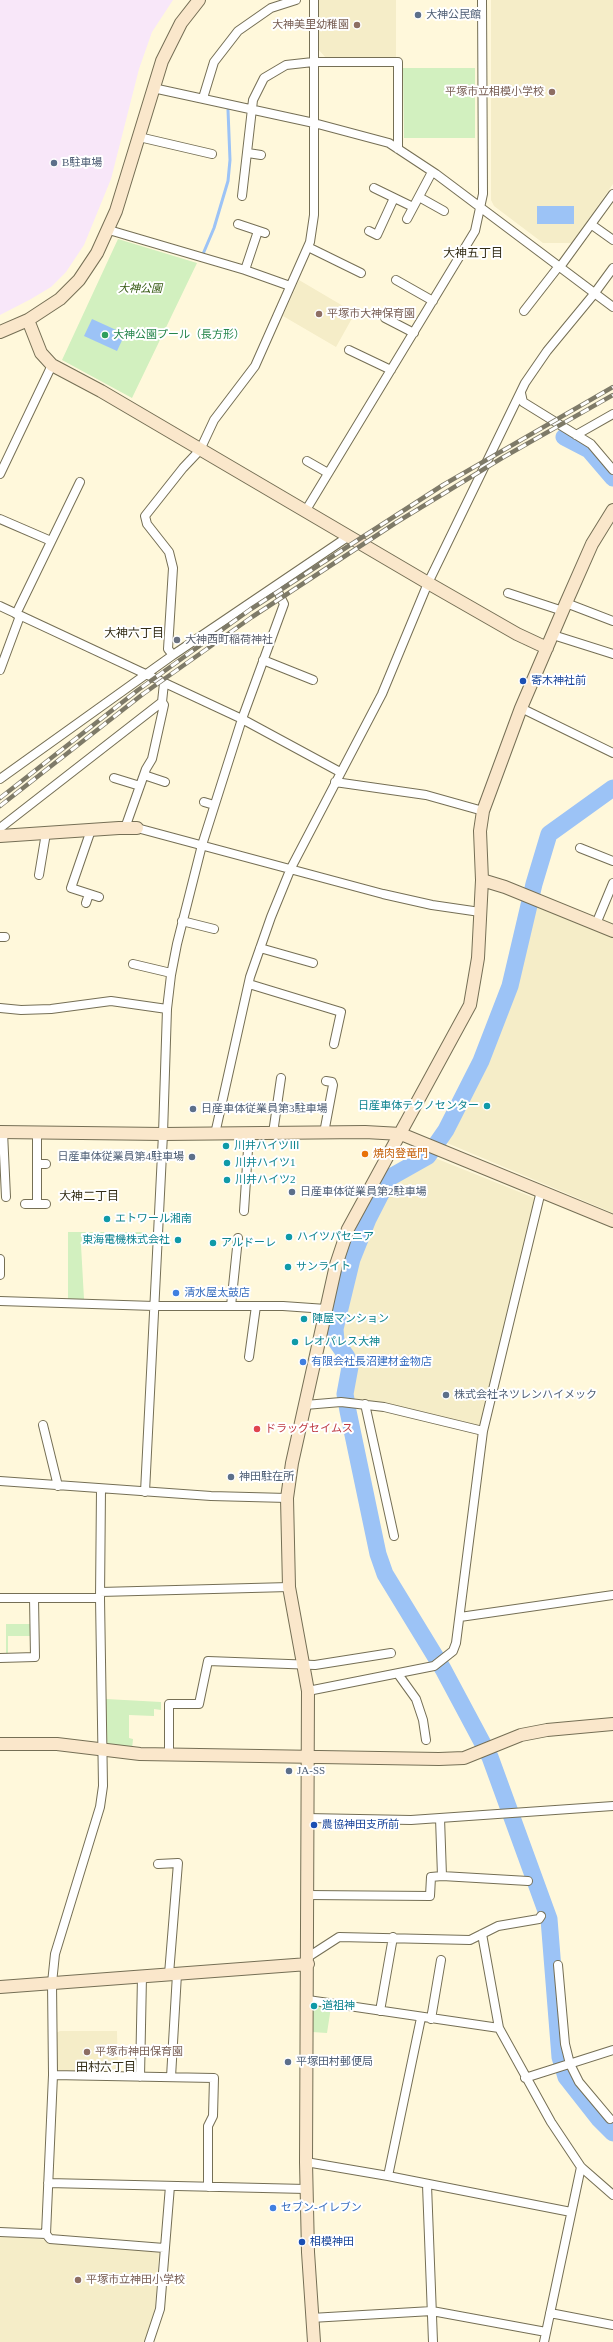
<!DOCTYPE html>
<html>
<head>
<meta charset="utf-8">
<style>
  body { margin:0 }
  canvas { display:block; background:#fff8db }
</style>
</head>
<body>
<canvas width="613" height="2342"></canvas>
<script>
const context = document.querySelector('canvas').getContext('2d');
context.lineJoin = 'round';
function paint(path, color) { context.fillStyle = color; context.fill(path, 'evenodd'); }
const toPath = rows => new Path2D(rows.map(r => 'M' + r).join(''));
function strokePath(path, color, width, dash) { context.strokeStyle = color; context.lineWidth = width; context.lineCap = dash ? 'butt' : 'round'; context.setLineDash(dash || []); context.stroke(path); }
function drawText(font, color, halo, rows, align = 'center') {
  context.font = font + ' "Times New Roman","Noto Sans JP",serif'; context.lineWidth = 4; context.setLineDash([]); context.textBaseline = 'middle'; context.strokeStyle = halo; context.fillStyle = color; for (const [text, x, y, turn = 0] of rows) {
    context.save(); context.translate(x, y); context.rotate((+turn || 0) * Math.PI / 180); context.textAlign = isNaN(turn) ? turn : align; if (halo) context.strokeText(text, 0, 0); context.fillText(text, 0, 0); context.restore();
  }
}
paint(toPath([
  [0,0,173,0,152,32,139,69,111,179,84,245,66,272,51,287,31,299,0,315]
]), '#f8e7f9');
paint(toPath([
  [318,0,396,0,396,58,326,58,318,49],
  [491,0,613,0,613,184,572,243,543,243,494,206,491,200],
  [299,280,355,313,336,347,283,316],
  [531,903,613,936,613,1213,440,1140,482,1063,511,987],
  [435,1158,537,1199,483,1426,479,1427,350,1399,348,1394,352,1363,337,1337,336,1329,352,1259,369,1220,390,1179],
  [60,2031,117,2031,118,2073,59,2073,56,2070,56,2033],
  [0,2236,157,2249,159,2253,155,2308,145,2342,0,2342]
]), '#f5edc8');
paint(toPath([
  [403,68,475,68,475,138,404,138],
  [118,239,197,263,132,398,62,360],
  [68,1232,146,1232,146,1244,81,1245,84,1299,68,1299],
  [6,1624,34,1624,34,1636,8,1636,8,1655,6,1655],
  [106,1699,161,1702,161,1710,154,1709,154,1716,129,1715,129,1738,133,1739,132,1749,107,1745,104,1722],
  [312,2004,331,2007,327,2033,312,2032]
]), '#d2f0bf');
paint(toPath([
  [537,206,574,206,574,224,537,224],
  [92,319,125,334,117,351,84,336]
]), '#9cc3f6');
strokePath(toPath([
  [203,254,214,228,228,181,230,160,228,110]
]), '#9cc3f6', 3);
strokePath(toPath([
  [564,437,589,450,613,478],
  [613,788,549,834,534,884,510,986,481,1061,446,1130,428,1156,389,1178,368,1219,352,1259,335,1329,336,1341,347,1357,350,1367,345,1394,348,1411,378,1554,385,1574,443,1669,490,1757,549,1919,560,2057,566,2077,599,2119,613,2133]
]), '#9cc3f6', 17);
const street = toPath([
  [153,88,314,123,389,143,436,174,613,307],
  [203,98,214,62,238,31,271,8,296,0],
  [139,137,212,154],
  [248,153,261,155],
  [374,188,413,207],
  [242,196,253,100,264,78,286,65,313,62,398,62,398,149],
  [419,197,444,211],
  [407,219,432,172],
  [238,224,265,233],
  [592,225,613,240],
  [109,230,245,270,290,286],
  [369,231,377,235,394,198],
  [308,247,361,273],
  [560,267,613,194],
  [245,270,258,231],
  [396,280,433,301],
  [524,311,559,266],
  [385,318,414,333],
  [349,350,391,370],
  [521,393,523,402,591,444,613,470],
  [576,435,613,414],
  [307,461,328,473],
  [0,474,52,365],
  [306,510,475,231,483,194,482,0],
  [0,519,51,541],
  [508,593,563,611],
  [566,603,613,621],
  [0,606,242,719,340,772],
  [16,614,80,482],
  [553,635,613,654],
  [173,655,168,649,173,568,169,552,147,524,145,516,183,468,200,450,214,420,255,366,310,242,314,215,314,0],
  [263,660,313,680],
  [0,670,20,616],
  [521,708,613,753],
  [144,775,165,782],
  [114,778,140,786],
  [0,779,173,655,349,536],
  [335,782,426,795,483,811],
  [204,802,214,805],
  [0,828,162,702],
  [125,828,146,769,152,759,164,705,162,702,164,683],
  [137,828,383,894,432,905,480,912],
  [91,830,71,888,99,897],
  [580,848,613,861],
  [39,875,46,833],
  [86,903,89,894],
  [182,921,214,929],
  [596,924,613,883],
  [0,937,5,937],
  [260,948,313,963],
  [133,964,171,973],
  [249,984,341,1012,334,1044],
  [0,1008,21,1010,51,1009,111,1001,167,1009],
  [3,1132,6,1197],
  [37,1133,37,1204],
  [273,1133,281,1078],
  [324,1133,333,1085,332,1082,326,1081],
  [215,1134,250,977,271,917,291,868,382,694,428,583,525,383,547,351,594,294,613,268],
  [37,1164,46,1164],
  [25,1204,46,1204],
  [244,1211,249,1134],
  [0,1275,0,1259],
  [0,1301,154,1306,283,1306,326,1309],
  [231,1306,238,1238],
  [249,1357,256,1306],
  [365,1404,394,1536],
  [305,1405,341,1402,384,1407,483,1431],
  [43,1425,58,1486],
  [0,1481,211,1496,287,1498],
  [145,1492,163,1134,167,1009,171,975,177,944,202,845,242,719,284,604,275,586],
  [100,1592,289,1587],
  [0,1598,100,1598],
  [460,1617,613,1595],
  [0,1658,35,1657,34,1598],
  [398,1674,416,1699,423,1720,426,1740],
  [308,1691,434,1666,453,1651,456,1643,483,1431,541,1191],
  [169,1755,169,1704,199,1704,208,1661,315,1665,391,1653],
  [307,1818,411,1820,613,1806],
  [158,1864,178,1863,169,1974],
  [442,1876,528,1881],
  [308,1895,430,1896,431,1877,442,1876,440,1818],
  [482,1934,499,2028,551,2122,581,2167,613,2195],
  [308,1957,339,1937,470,1940,498,1926,539,1919,541,1916],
  [558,1965,565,2044,570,2064,579,2082,610,2119],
  [308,2000,499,2028],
  [380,2011,393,1937],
  [431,2019,441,1960],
  [53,2075,214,2078,213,2116,208,2126,208,2187],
  [140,2077,142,1976],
  [171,2077,177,1974],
  [525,2078,613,2050],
  [306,2162,388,2176,571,2212],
  [388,2176,421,2018],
  [48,2183,306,2189],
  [427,2185,433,2342],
  [0,2232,46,2234,53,2075,52,1983,55,1954,100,1807,103,1786,100,1598,101,1489],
  [46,2234,50,2239,164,2248],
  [550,2313,613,2325],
  [311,2318,432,2311,546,2332],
  [149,2342,160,2309,170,2186],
  [544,2342,581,2167]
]);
const secondary = toPath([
  [28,320,41,353,52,365,101,391,428,583,517,634,547,648],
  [0,332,28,320,60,299,79,280,97,253,116,211,162,61,181,23,199,0],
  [0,836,119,828,137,828],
  [482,880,505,887,613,931],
  [0,1132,163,1134,365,1132,401,1134,613,1221],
  [0,1744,57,1744,140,1754,439,1759,464,1758,521,1735,547,1730,613,1724],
  [0,1987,308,1964],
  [314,2342,308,2252,306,2162,308,1691,289,1587,287,1498,292,1463,336,1265,348,1229,470,1005,478,958,482,880,480,831,483,811,521,708,566,603,592,544,613,510]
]);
strokePath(street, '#756f55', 10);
strokePath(secondary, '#756f55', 14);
strokePath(street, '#fff', 8);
strokePath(secondary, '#fae7cb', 12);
const rail = toPath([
  [0,798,138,690,251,609,443,485,613,387],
  [0,806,143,694,252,617,397,522,502,458,613,395]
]);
strokePath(rail, '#7e7a68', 4.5);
strokePath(rail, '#fff', 3, [9]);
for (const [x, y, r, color] of [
  [418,15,4,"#5c6f8a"],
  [357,25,4,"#8d6e63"],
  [552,92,4,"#8d6e63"],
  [54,163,4,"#5c6f8a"],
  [319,314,4,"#8d6e63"],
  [105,335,4,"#2e9e5b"],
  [177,640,4,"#6b7280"],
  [523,681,4,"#1a4fb4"],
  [487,1106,4,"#0f9aa8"],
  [193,1109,4,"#5c6f8a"],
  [226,1146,4,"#0f9aa8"],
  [365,1154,4,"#e8710a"],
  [192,1157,4,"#5c6f8a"],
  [227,1163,4,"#0f9aa8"],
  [227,1180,4,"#0f9aa8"],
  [292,1192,4,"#5c6f8a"],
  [107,1219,4,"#0f9aa8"],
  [289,1237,4,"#0f9aa8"],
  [178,1240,4,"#0f9aa8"],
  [213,1243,4,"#0f9aa8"],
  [288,1267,4,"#0f9aa8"],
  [176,1293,4,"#3f7fe0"],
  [304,1319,4,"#0f9aa8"],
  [295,1342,4,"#0f9aa8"],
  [303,1362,4,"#3f7fe0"],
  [446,1395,4,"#5c6f8a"],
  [257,1429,4,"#e0444e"],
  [231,1477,4,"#5c6f8a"],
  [289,1771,4,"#5c6f8a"],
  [314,1825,4,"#1a4fb4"],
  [314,2006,4,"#0f9aa8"],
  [87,2052,4,"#8d6e63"],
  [288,2062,4,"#5c6f8a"],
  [273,2208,4,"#3f7fe0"],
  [302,2242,4,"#1a4fb4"],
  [78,2280,4,"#8d6e63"]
]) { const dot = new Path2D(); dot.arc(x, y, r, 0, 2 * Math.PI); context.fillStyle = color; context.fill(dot); strokePath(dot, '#fff', 1.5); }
drawText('11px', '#4e5e75', '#fff', [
  ["大神公民館",426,15],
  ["B駐車場",62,163],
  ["日産車体従業員第3駐車場",201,1109],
  ["日産車体従業員第4駐車場",184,1157,"right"],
  ["日産車体従業員第2駐車場",300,1192],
  ["株式会社ネツレンハイメック",454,1395],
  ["神田駐在所",239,1477],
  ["JA-SS",297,1771],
  ["平塚田村郵便局",296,2062]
], 'left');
drawText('11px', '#785e54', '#fff', [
  ["大神美里幼稚園",349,25,"right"],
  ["平塚市立相模小学校",544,92,"right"],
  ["平塚市大神保育園",327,314],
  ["平塚市神田保育園",95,2052],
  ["平塚市立神田小学校",86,2280]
], 'left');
drawText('italic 11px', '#33580f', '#fff', [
  ["大神公園",140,289]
]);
drawText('11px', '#27864d', '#fff', [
  ["大神公園プール（長方形）",113,335]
], 'left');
drawText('11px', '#5b616d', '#fff', [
  ["大神西町稲荷神社",185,640]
], 'left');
drawText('11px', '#164399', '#fff', [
  ["寄木神社前",531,681],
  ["農協神田支所前",322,1825],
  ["相模神田",310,2242]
], 'left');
drawText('11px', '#0d838f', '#fff', [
  ["日産車体テクノセンター",479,1106,"right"],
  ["川井ハイツⅢ",234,1146],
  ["川井ハイツ1",235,1163],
  ["川井ハイツ2",235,1180],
  ["エトワール湘南",115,1219],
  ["ハイツパセニア",297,1237],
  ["東海電機株式会社",170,1240,"right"],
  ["アルドーレ",221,1243],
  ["サンライト",296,1267],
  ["陣屋マンション",312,1319],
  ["レオパレス大神",303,1342],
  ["道祖神",322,2006]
], 'left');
drawText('11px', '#c56008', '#fff', [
  ["焼肉登竜門",373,1154]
], 'left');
drawText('11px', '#366cbe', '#fff', [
  ["清水屋太鼓店",184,1293],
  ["有限会社長沼建材金物店",311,1362],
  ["セブン-イレブン",281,2208]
], 'left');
drawText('11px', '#be3a42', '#fff', [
  ["ドラッグセイムス",265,1429]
], 'left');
drawText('12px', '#322c15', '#fff', [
  ["大神五丁目",473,254],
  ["大神六丁目",134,634],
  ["大神二丁目",89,1197],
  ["田村六丁目",106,2068]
]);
</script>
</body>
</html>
